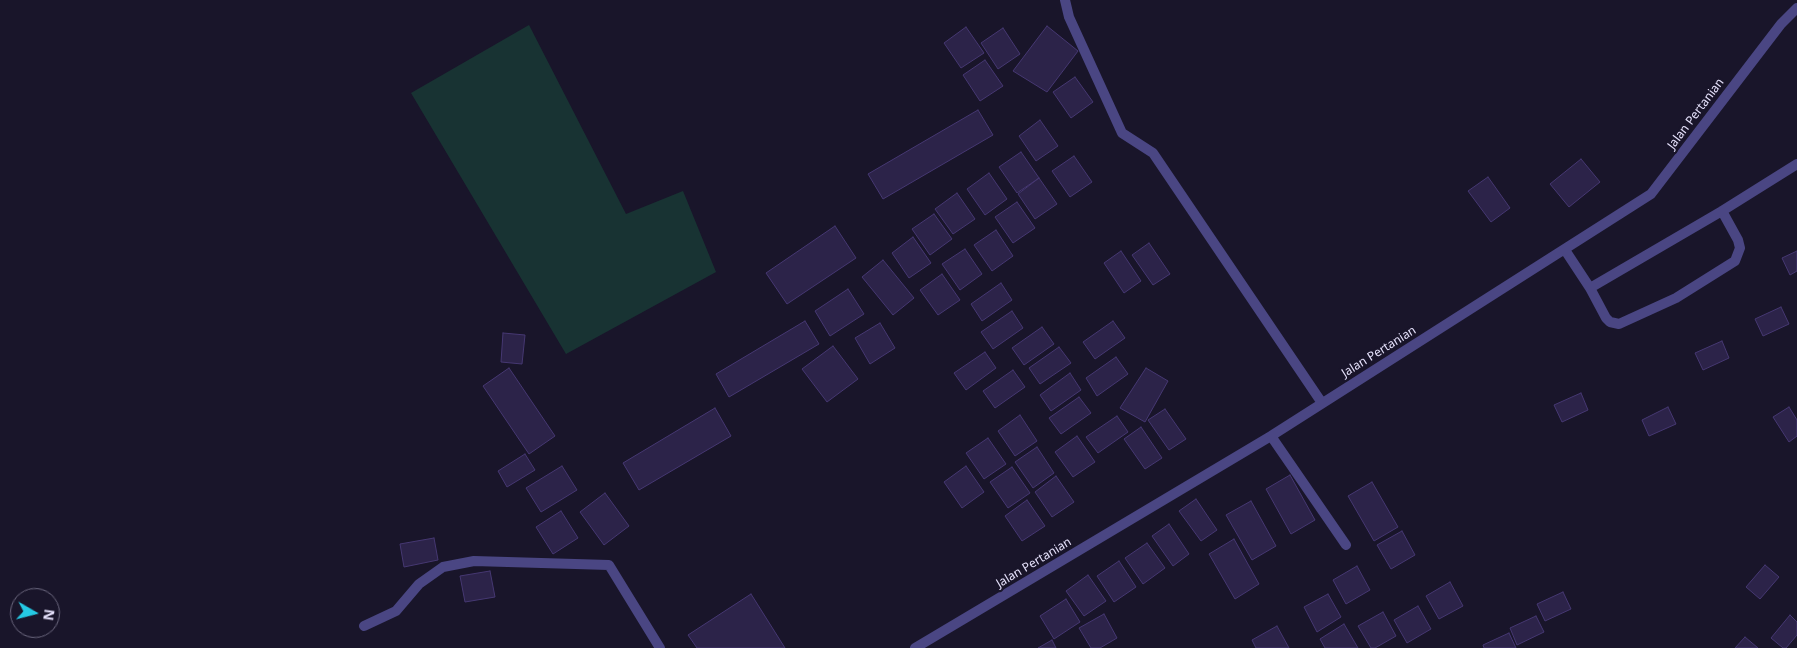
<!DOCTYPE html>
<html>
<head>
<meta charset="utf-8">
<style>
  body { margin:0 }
  #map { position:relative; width:1797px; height:648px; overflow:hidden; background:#19152a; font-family:"Noto Sans",sans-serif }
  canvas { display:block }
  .north { position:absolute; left:10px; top:588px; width:50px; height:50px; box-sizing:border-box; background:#19152a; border:1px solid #6b677e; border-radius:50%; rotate:98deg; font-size:14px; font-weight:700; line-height:20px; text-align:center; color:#e5e1fb }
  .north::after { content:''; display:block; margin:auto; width:18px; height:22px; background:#25c9e4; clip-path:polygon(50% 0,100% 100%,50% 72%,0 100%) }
</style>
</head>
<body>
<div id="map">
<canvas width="1797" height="648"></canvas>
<div class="north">N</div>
</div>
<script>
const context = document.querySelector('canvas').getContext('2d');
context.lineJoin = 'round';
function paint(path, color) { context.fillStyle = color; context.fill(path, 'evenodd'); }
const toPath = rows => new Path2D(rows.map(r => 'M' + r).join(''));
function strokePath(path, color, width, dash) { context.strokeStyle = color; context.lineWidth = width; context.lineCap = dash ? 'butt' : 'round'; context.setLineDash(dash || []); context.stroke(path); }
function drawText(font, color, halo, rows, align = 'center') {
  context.font = font + ' "Noto Sans",sans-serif'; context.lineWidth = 4.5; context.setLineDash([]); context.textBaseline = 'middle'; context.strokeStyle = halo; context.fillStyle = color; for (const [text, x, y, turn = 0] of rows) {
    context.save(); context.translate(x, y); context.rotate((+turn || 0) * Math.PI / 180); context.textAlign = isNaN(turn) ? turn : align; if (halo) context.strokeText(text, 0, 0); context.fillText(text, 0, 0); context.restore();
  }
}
paint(toPath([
  [529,25,626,214,683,191,716,272,566,354,411,93]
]), '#183333');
const building = toPath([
  [1047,26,1078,51,1047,92,1013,71,1047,26],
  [966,27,984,53,961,68,944,43,966,27],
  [1003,28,1020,54,998,69,981,43,1003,28],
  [985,60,1003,86,980,101,963,75,985,60],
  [1075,77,1093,102,1071,118,1053,92,1075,77],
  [978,110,993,135,883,199,868,174,978,110],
  [1040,120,1058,146,1036,161,1019,136,1040,120],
  [1021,152,1039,178,1017,193,999,167,1021,152],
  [1074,156,1092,182,1070,197,1052,171,1074,156],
  [1581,159,1600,182,1569,207,1550,184,1581,159],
  [989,173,1007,199,985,215,967,189,989,173],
  [1488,177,1510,208,1491,222,1468,191,1488,177],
  [1039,178,1057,204,1035,219,1018,194,1039,178],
  [957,193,975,219,953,234,935,209,957,193],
  [1017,202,1035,228,1013,243,995,217,1017,202],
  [934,214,952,239,930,255,912,229,934,214],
  [835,226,856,258,787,304,766,273,835,226],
  [996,230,1013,256,992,271,974,245,996,230],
  [913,237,931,263,909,278,892,253,913,237],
  [1149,243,1170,274,1153,285,1132,255,1149,243],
  [965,249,982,274,960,290,942,264,965,249],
  [1121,251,1141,281,1124,293,1104,263,1121,251],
  [1797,251,1797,271,1790,275,1782,258,1797,251],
  [883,260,914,298,893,315,862,277,883,260],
  [942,274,960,300,938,315,920,290,942,274],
  [1001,283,1012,300,982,321,971,304,1001,283],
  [848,289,864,314,830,336,815,311,848,289],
  [1781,307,1789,324,1763,336,1755,319,1781,307],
  [1012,311,1023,328,993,349,981,332,1012,311],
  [805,321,819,344,729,397,716,374,805,321],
  [1113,321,1125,338,1095,359,1083,342,1113,321],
  [880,323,895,348,870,364,855,338,880,323],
  [1042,327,1054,344,1024,365,1012,348,1042,327],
  [503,333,525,335,522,364,501,362,503,333],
  [1722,341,1729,358,1703,370,1695,353,1722,341],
  [833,346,858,379,827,402,802,369,833,346],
  [1059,347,1071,363,1040,384,1029,368,1059,347],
  [985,352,996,368,966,390,954,373,985,352],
  [1116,357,1128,374,1097,396,1086,378,1116,357],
  [509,368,555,436,529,454,483,386,509,368],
  [1146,368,1168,381,1145,422,1120,408,1146,368],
  [1013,370,1025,387,995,408,983,391,1013,370],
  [1070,373,1081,390,1051,411,1040,395,1070,373],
  [1581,393,1588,410,1562,422,1554,405,1581,393],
  [1079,397,1091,413,1061,434,1049,418,1079,397],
  [1668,407,1676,424,1649,436,1642,420,1668,407],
  [1789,407,1797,420,1797,436,1789,442,1773,417,1789,407],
  [715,408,731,436,639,490,623,463,715,408],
  [1165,409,1186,439,1169,450,1148,420,1165,409],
  [1020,415,1037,441,1015,456,998,431,1020,415],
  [1117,416,1128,432,1098,453,1086,437,1117,416],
  [1141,427,1162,458,1145,469,1124,439,1141,427],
  [1077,436,1095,462,1073,477,1055,452,1077,436],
  [988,438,1006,464,984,479,966,453,988,438],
  [1037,447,1054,473,1033,488,1015,462,1037,447],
  [525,454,535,470,507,487,498,471,525,454],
  [562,466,577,490,541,512,526,488,562,466],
  [966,466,984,492,962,508,944,482,966,466],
  [1012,467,1030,493,1008,508,990,482,1012,467],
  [1290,475,1315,520,1291,534,1266,489,1290,475],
  [1056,476,1074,502,1052,517,1035,492,1056,476],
  [1372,482,1398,527,1374,541,1348,496,1372,482],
  [605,493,629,526,604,545,580,512,605,493],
  [1196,499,1217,530,1201,541,1179,511,1196,499],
  [1027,500,1045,526,1022,541,1005,516,1027,500],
  [1251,501,1276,546,1252,560,1226,515,1251,501],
  [561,511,578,538,553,554,536,527,561,511],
  [1169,524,1189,554,1173,566,1152,536,1169,524],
  [1402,531,1415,555,1391,569,1377,545,1402,531],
  [434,538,438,560,404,567,400,544,434,538],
  [1234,539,1259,584,1235,599,1209,554,1234,539],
  [1147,543,1165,568,1143,584,1125,558,1147,543],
  [1119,561,1136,587,1114,602,1097,576,1119,561],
  [1765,565,1779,577,1760,599,1746,587,1765,565],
  [1357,566,1370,590,1346,604,1333,580,1357,566],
  [490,571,495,597,465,602,460,576,490,571],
  [1088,575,1106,601,1084,616,1066,591,1088,575],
  [1450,582,1463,606,1439,619,1426,596,1450,582],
  [1563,592,1571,609,1545,621,1537,604,1563,592],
  [751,594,785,648,697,648,688,635,751,594],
  [1328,594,1341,617,1317,632,1304,607,1328,594],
  [1066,599,1080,622,1054,639,1040,616,1066,599],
  [1418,606,1431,629,1407,643,1394,620,1418,606],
  [1383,612,1396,636,1375,648,1371,648,1358,626,1383,612],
  [1104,614,1117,638,1100,648,1091,648,1079,628,1104,614],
  [1790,615,1797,622,1797,635,1786,648,1783,648,1771,638,1790,615],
  [1536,616,1544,632,1517,645,1510,628,1536,616],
  [1344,624,1358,648,1325,648,1320,639,1344,624],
  [1277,626,1289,648,1256,648,1252,640,1277,626],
  [1509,633,1516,648,1484,648,1483,645,1509,633],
  [1745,637,1758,648,1735,648,1745,637],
  [1052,640,1056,648,1038,648,1052,640]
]);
paint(building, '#2c2349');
strokePath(building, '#463872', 1);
strokePath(toPath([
  [1065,0,1069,17,1122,133,1153,153,1322,403],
  [1565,250,1590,288,1606,318,1610,322,1619,324,1676,298,1735,261,1740,248,1738,240,1722,211],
  [1590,288,1722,211,1797,164],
  [1271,436,1346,545],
  [364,626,396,611,419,584,443,567,474,561,609,565,660,648],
  [915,648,1271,436,1651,194,1781,24,1797,8]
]), '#4a4683', 10);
drawText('12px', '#e5e1fb', '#19152a', [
  ["Jalan Pertanian",1696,114,-53],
  ["Jalan Pertanian",1379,352,-32],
  ["Jalan Pertanian",1034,563,-31]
]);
</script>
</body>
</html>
